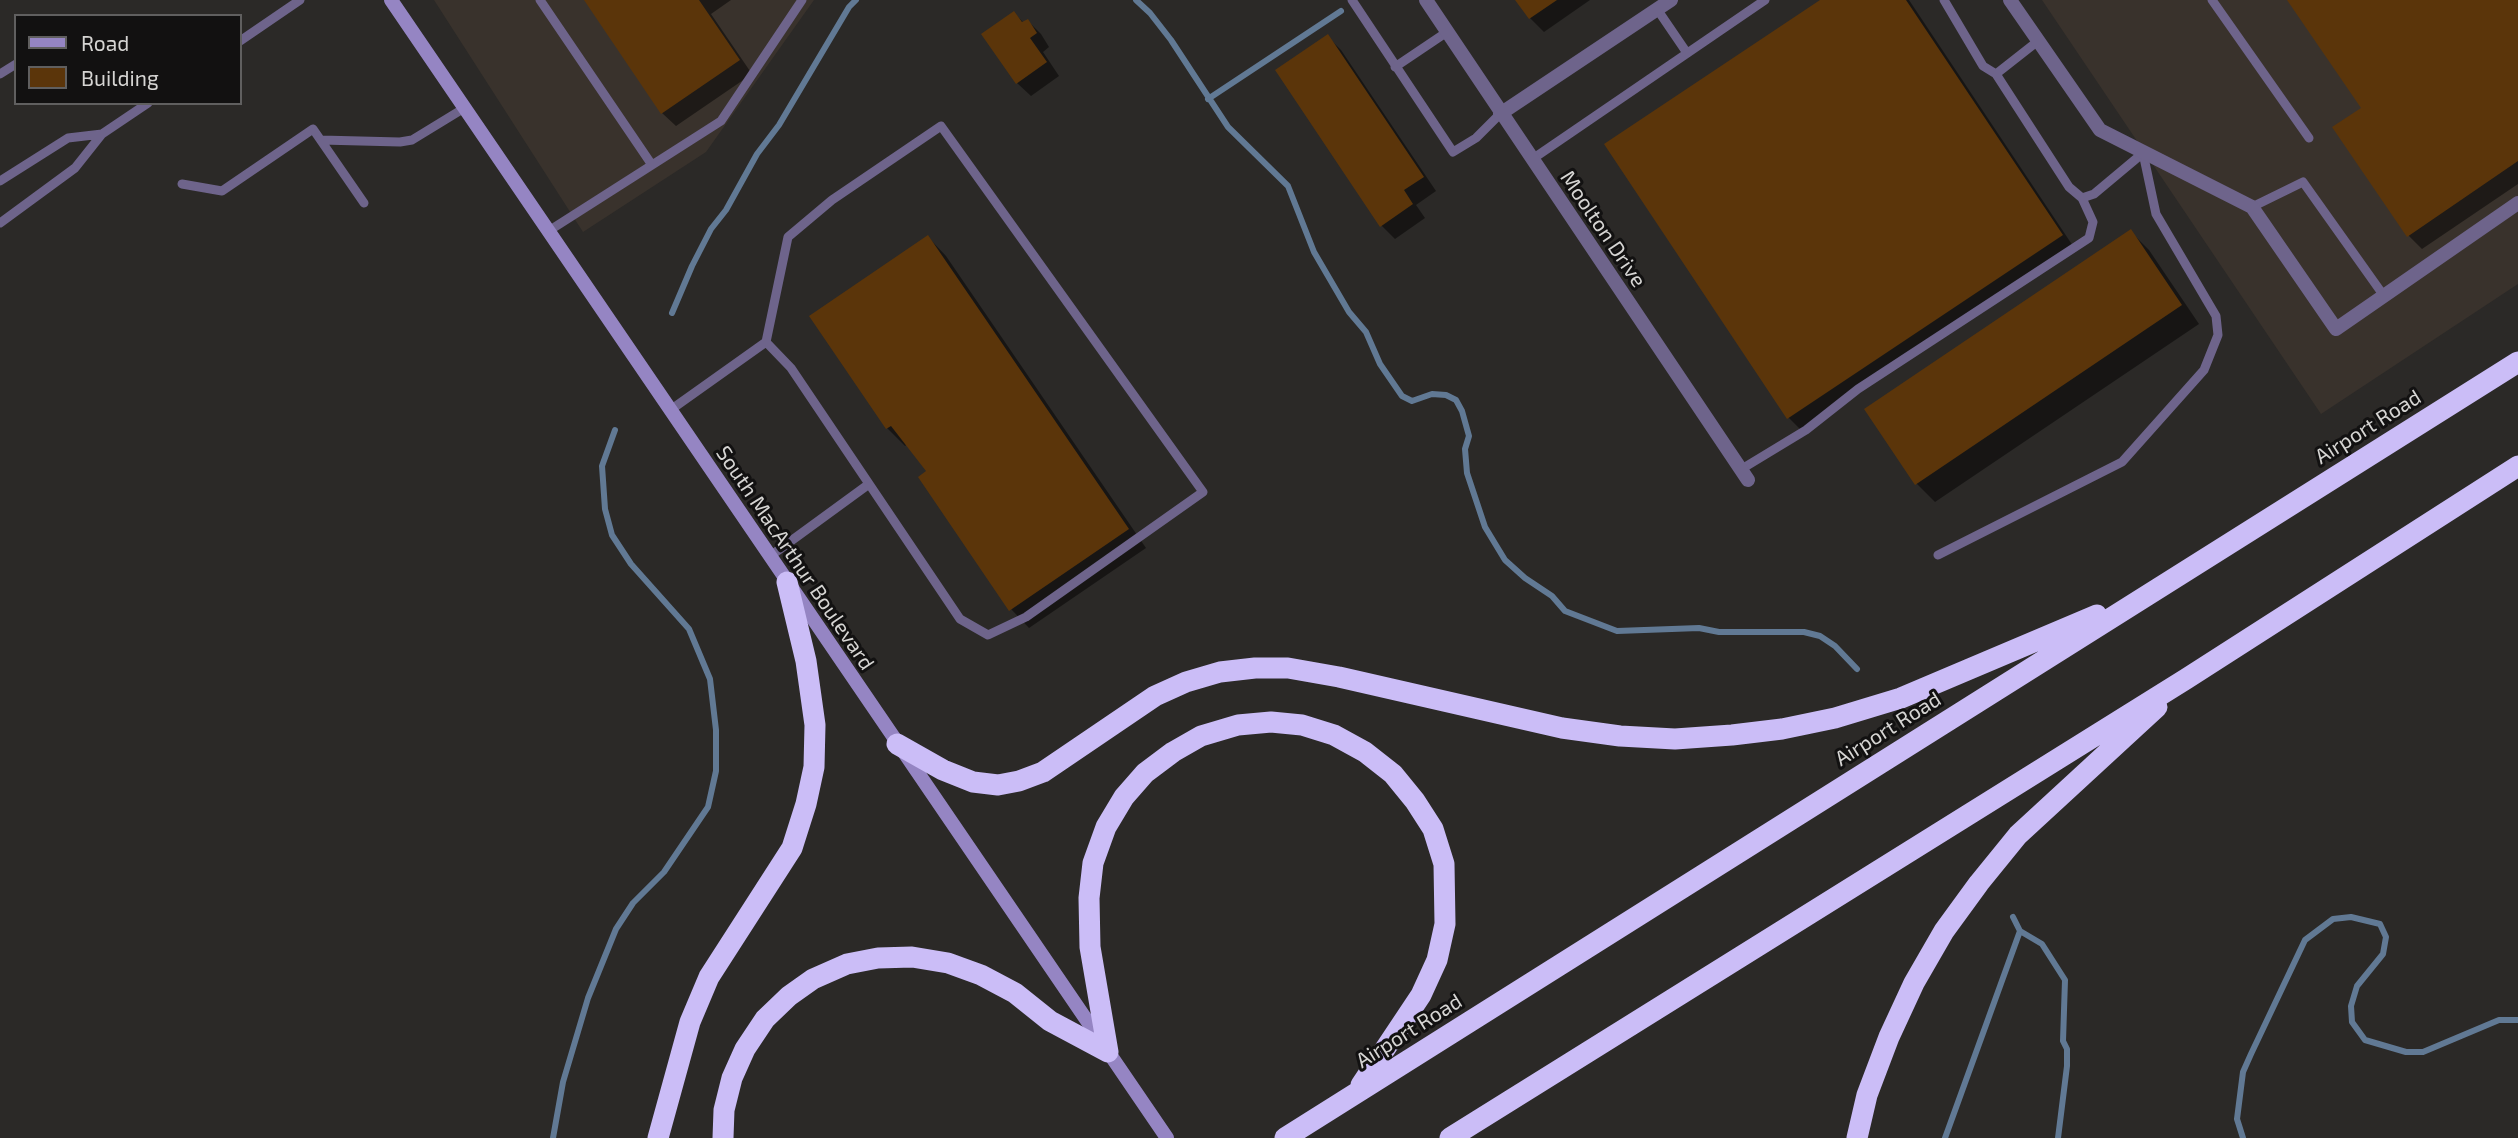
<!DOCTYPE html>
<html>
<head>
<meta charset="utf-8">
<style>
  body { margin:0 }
  #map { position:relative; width:2518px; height:1138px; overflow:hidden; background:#2b2927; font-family:"Exo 2",sans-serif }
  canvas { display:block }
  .legend { position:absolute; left:14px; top:14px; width:228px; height:91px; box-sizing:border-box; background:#121111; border:2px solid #605f5f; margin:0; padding:9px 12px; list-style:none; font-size:21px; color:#d6d5d3 }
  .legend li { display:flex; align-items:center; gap:14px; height:35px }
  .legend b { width:35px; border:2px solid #605f5f }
</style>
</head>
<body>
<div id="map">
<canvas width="2518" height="1138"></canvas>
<ul class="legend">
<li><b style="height:9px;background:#9585c3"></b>Road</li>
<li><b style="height:19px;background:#5b350a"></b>Building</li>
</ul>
</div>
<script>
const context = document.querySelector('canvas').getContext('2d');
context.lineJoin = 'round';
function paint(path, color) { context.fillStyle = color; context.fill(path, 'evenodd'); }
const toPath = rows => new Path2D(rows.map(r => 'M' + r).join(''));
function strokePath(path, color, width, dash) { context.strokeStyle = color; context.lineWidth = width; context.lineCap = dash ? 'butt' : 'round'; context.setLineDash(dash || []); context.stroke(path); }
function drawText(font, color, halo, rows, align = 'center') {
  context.font = font + ' "Exo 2",sans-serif'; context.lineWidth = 6; context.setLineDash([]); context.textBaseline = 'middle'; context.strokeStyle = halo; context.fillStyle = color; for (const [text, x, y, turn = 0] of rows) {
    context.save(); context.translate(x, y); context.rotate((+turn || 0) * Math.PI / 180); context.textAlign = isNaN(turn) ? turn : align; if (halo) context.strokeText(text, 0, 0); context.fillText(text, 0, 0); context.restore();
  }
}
paint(toPath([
  [434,0,814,0,706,152,583,232],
  [2042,0,2518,0,2518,284,2321,414]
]), '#39322c');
paint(toPath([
  [586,0,731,0,711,14,752,74,676,126,662,113],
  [1518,0,1590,0,1544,32,1530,18],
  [1823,0,1909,0,2075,249,1802,431,1788,417],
  [2289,0,2518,0,2518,184,2422,249,2409,236,2363,108],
  [1014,13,1024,23,1028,21,1041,34,1049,47,1043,52,1059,76,1031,96,1017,83],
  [1328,37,1341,50,1436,191,1416,205,1425,218,1395,239,1381,225],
  [2131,232,2149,250,2199,324,1935,502,1917,484,1867,409],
  [928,237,946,256,1146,548,1029,628,1011,609,929,471,908,444,905,446,887,428]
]), '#0007');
strokePath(toPath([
  [1136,0,1150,13,1171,40,1228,127,1288,186,1314,252,1349,312,1366,332,1380,364,1402,396,1412,401,1432,394,1446,395,1456,400,1462,411,1469,436,1465,449,1467,473,1485,527,1505,560,1525,578,1552,596,1565,611,1617,631,1699,628,1719,632,1804,632,1820,636,1835,646,1857,669],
  [1208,99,1341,11],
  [672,313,692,266,711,229,726,210,757,154,779,125,849,7,856,0],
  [2013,917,2020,931,2042,944,2065,980,2063,1041,2067,1049,2067,1066,2058,1138],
  [553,1138,563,1082,588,998,616,929,633,903,664,872,708,807,716,771,716,730,710,679,689,629,631,564,612,535,605,509,602,466,615,430],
  [1945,1138,2020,931],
  [2243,1138,2237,1119,2243,1072,2251,1054,2305,940,2333,919,2351,917,2380,924,2386,937,2383,954,2357,986,2351,1006,2352,1022,2365,1040,2406,1052,2423,1052,2499,1020,2518,1020]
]), '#617994', 6);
paint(toPath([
  [584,0,699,0,740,60,661,114],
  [1515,0,1557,0,1529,19],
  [1820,0,1906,0,2063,235,1787,419,1604,144],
  [2287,0,2518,0,2518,161,2407,237,2332,127,2361,108],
  [1014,11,1022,22,1028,19,1037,33,1030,38,1047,62,1016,84,981,34],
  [1328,34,1424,177,1404,190,1413,204,1380,227,1275,70],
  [2131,229,2182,305,1915,485,1864,409],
  [928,235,1129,529,1009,611,918,477,926,471,891,426,886,429,809,316]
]), '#5b350a');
strokePath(toPath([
  [540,0,652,165],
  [1352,0,1453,152,1476,138,1500,114],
  [1944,0,1983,66,1996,74,2038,41],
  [2212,0,2309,138],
  [1657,9,1687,53],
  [240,41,300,0],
  [1395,67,1447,32],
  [0,74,16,64],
  [321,140,400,142,412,140,466,107],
  [1531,160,1765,0],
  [0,181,68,138,102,134],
  [182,184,222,191,313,129,364,203],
  [2252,207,2303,182,2384,296],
  [0,223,75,168,102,134,148,103],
  [547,232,721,121,802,0],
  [669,411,766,342,791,368,960,619,988,635,1026,617,1203,492,941,126,832,200,788,237,766,342],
  [1740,470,1806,430,1858,389,2089,238,2093,222,2082,198],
  [1938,555,2122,462,2204,370,2218,335,2216,316,2156,214,2143,153,2094,194,2082,198,2069,187,1996,74],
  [769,557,869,484]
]), '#6e648b', 9);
strokePath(toPath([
  [1426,0,1748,480],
  [2010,0,2100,130,2252,207,2336,329,2518,203],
  [1500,114,1671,0]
]), '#6e648b', 14);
strokePath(toPath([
  [391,0,1167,1138]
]), '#9585c3', 14);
strokePath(toPath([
  [897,744,943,770,973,782,998,785,1019,781,1043,772,1155,696,1186,682,1220,672,1255,668,1288,668,1339,677,1562,728,1620,736,1675,739,1732,735,1782,729,1835,718,1901,698,2097,615],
  [1108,1052,1090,947,1089,898,1093,863,1106,827,1124,797,1145,773,1173,752,1201,736,1238,725,1271,722,1302,725,1334,735,1365,752,1393,774,1415,801,1433,829,1444,864,1445,924,1437,960,1421,995,1361,1085],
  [658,1138,690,1022,709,977,792,848,806,804,814,767,815,725,806,661,787,582],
  [723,1138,724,1110,732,1078,745,1049,765,1019,789,996,813,979,847,964,878,958,912,957,948,963,981,975,1015,993,1050,1021,1108,1052],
  [1285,1138,2518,362],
  [1450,1138,2186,679,2518,466],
  [1857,1138,1867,1095,1889,1037,1914,983,1944,931,1979,883,2018,835,2157,707]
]), '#cbbdf7', 21);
drawText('21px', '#d6d5d3', '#121111', [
  ["Moolton Drive",1603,229,56],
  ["Airport Road",2368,427,-32],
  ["South MacArthur Boulevard",795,558,56],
  ["Airport Road",1888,729,-32],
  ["Airport Road",1409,1031,-32]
]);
</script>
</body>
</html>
